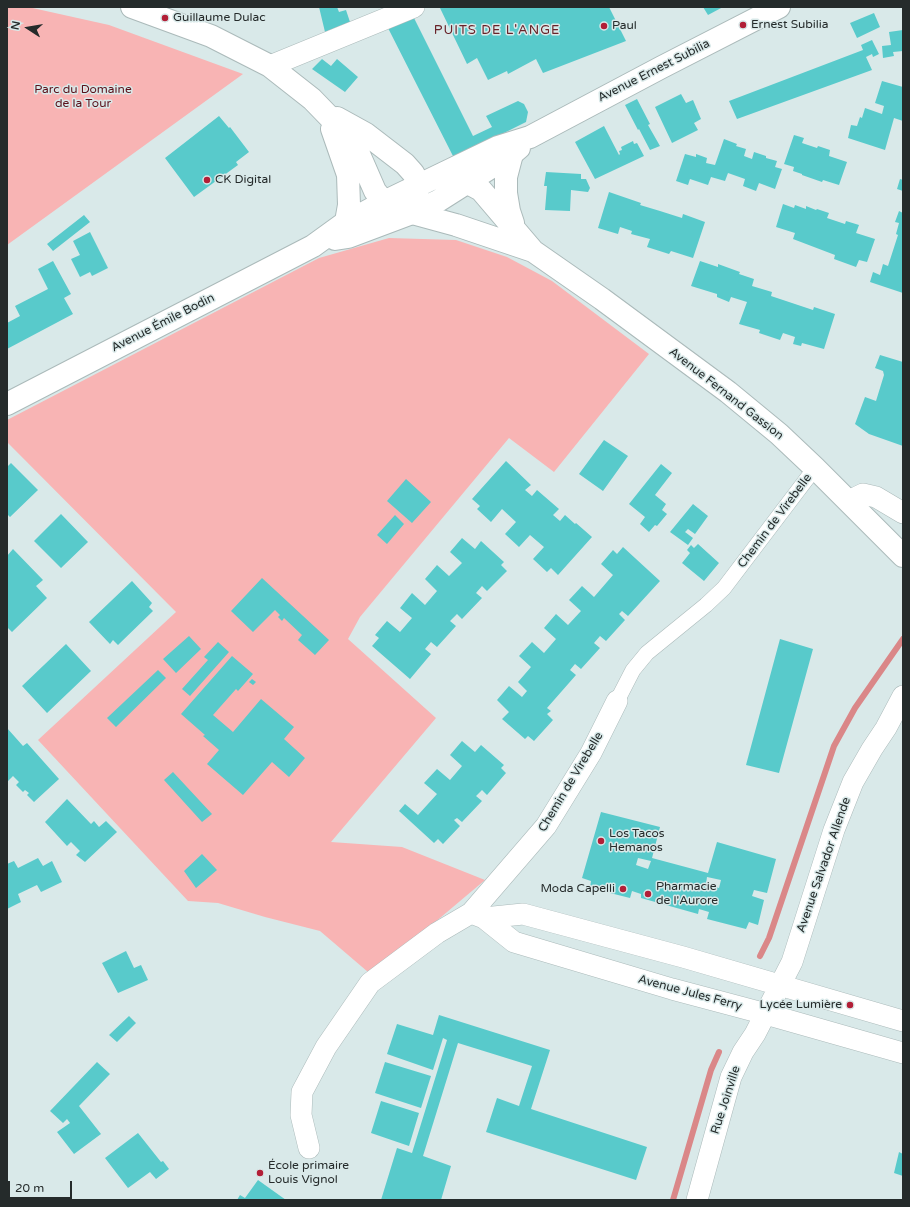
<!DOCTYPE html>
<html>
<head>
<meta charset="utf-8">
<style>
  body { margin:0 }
  #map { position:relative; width:910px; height:1207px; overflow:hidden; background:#d9e9e9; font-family:"Varela Round",sans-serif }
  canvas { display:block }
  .frame { position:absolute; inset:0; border:8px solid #252b2b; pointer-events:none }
  .north { position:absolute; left:8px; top:8px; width:40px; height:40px; -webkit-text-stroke:3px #d9e9e9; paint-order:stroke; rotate:282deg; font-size:11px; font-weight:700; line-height:16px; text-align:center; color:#252b2b }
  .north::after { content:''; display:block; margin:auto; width:14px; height:18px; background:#252b2b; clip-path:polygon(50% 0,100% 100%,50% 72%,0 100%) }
  .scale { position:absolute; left:8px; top:1181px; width:64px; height:18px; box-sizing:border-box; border:2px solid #252b2b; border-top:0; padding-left:5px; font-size:12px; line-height:14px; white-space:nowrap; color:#252b2b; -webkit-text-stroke:3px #d9e9e9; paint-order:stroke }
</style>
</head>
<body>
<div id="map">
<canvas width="910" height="1207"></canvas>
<div class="frame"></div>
<div class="north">N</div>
<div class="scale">20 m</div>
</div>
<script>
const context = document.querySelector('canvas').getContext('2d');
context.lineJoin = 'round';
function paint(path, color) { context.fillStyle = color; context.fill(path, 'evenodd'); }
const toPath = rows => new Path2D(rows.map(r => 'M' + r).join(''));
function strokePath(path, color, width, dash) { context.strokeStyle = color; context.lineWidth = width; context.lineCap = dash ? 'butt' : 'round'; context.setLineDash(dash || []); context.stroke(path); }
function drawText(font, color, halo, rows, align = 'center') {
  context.font = font + ' "Varela Round",sans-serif'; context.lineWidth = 3; context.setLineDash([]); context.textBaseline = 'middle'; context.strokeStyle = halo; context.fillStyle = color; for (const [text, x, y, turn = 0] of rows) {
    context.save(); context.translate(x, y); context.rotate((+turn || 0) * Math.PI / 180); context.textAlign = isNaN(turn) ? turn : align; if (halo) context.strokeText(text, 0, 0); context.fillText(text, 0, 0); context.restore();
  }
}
paint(toPath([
  [7,7,28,7,109,25,243,74,7,245],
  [389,238,456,240,507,257,552,281,649,354,554,472,509,438,360,617,348,639,436,718,331,842,402,847,485,880,434,923,368,972,320,931,265,917,218,903,188,901,38,740,176,612,7,442,7,420,319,258]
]), '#f8b4b4');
strokePath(toPath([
  [760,956,769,938,834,746,855,708,903,639],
  [673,1200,711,1070,719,1052]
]), '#da8788', 6);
paint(toPath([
  [319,7,337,7,339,12,346,10,350,22,325,32],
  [442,7,609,7,626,41,543,73,536,59,508,74,507,71,488,80,477,58,467,64,440,8],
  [703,7,723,7,708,15],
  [874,13,880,27,857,38,850,23],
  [414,18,473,136,492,127,486,116,518,101,524,104,528,112,526,122,454,158,388,28],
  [903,30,903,51,893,52,894,56,883,58,882,46,891,45,889,32],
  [872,40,879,54,873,57,872,54,866,57,872,70,737,119,729,101,863,50,861,45],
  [322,59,331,66,337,59,358,77,345,92,312,69],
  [882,81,903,87,903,121,894,118,885,150,848,138,851,125,857,126,860,117,862,118,865,108,882,114,884,106,875,103],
  [681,94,686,103,693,100,701,119,694,123,698,130,672,143,655,107],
  [637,99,650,124,648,125,660,146,650,150,639,129,638,130,625,105],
  [219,116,229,128,230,127,249,152,236,162,238,165,194,197,165,158],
  [604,126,619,155,620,154,619,151,622,150,621,147,633,141,634,144,637,143,644,156,595,179,575,142],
  [794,135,804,138,802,143,817,148,818,146,830,150,829,156,847,162,839,185,823,180,822,182,802,175,802,174,793,171,794,167,784,164],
  [724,139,737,144,736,146,746,149,744,156,752,159,754,152,766,156,766,158,777,161,775,167,782,169,775,189,759,183,756,191,743,186,745,179,728,173,725,181,711,177,708,185,690,179,688,185,676,181,685,154,696,157,696,154,707,158,706,163,715,165],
  [546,172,581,174,581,179,586,179,590,188,588,192,571,190,570,211,545,210,547,186,544,186],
  [900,179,903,180,903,191,897,189],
  [609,192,641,203,640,205,660,211,682,218,683,214,705,222,693,258,671,251,669,254,647,247,650,239,631,234,632,231,620,227,618,234,598,228],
  [783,204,794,208,795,205,806,209,806,206,816,210,817,209,829,213,827,218,845,224,846,221,859,225,856,233,875,239,867,262,859,260,856,267,834,259,835,255,793,239,795,233,776,227],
  [899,211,903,213,903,293,870,282,873,272,880,275,883,264,888,266,898,235,896,234,899,223,895,222],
  [84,215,90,222,53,251,47,244],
  [90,232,108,268,92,276,90,272,80,277,71,259,80,255,73,241],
  [53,261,71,294,64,298,73,314,7,349,7,323,20,316,15,306,48,289,38,269],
  [700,261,718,267,718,264,740,272,739,274,754,279,752,286,772,292,771,296,813,310,814,307,835,314,824,349,802,343,801,346,793,344,795,337,783,333,780,340,759,333,760,330,739,324,747,302,731,297,729,302,717,297,717,294,691,286],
  [880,355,903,362,903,446,869,434,855,424,865,397,876,401,884,375,883,371,875,368],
  [604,440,628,456,603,491,579,474],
  [506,461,531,485,525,490,532,496,537,490,559,509,553,515,560,521,565,515,575,524,576,523,592,537,558,575,551,568,547,572,533,559,544,547,530,535,519,547,505,534,516,522,502,509,491,522,477,509,480,506,472,499],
  [11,463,38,490,10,517,7,514,7,467],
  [661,464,672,473,655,495,666,504,662,510,667,514,657,526,655,525,649,532,640,524,645,517,629,504],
  [406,479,431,502,412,523,387,501],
  [693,504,708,516,695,534,688,529,685,532,693,538,688,545,670,532],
  [61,514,88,542,61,568,34,541],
  [395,515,404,524,387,544,377,535],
  [462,538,475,549,481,541,504,562,501,565,507,571,487,591,482,586,476,593,482,598,462,619,457,614,450,621,456,626,437,647,431,642,425,649,431,654,410,679,372,646,379,638,375,635,387,621,400,632,412,618,400,608,412,593,425,605,437,591,425,579,437,565,449,576,462,563,450,552],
  [698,544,719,563,704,581,682,563,690,553,687,550,691,545,694,548],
  [623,547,660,581,628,616,622,611,619,614,625,620,606,641,600,636,594,643,600,648,581,669,575,664,570,670,576,675,547,708,551,711,547,714,553,720,534,741,528,736,525,739,502,719,509,712,497,700,509,686,522,697,527,691,518,682,531,667,519,656,532,642,544,653,556,639,544,628,556,614,568,625,581,611,569,600,582,586,594,597,613,575,601,564,613,550,617,554],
  [13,549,43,580,36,586,47,598,12,632,7,627,7,556],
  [262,578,329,640,315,655,298,640,302,635,284,618,282,621,278,617,280,615,275,610,253,632,231,611],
  [132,581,152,603,149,607,153,611,118,645,113,640,110,644,89,622],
  [189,636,201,649,176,673,163,659],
  [780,639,813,649,779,773,746,765],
  [218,642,229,652,190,696,182,689,208,660,204,657],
  [66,644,91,671,47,713,22,686],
  [232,656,253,674,238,691,236,689,213,715,233,732,261,699,294,727,284,739,305,758,289,777,272,762,243,795,207,764,219,750,203,736,205,735,181,714],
  [158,670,166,678,116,727,107,718],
  [252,679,256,682,253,685,249,682],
  [7,728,23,746,27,743,59,779,34,802,27,795,29,793,25,790,23,792,16,785,19,782,13,776,7,782],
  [462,741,475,752,481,745,504,765,501,768,506,773,487,795,482,790,476,796,482,801,462,822,457,818,454,820,460,826,443,844,438,839,434,843,399,811,405,804,418,815,437,794,424,783,437,769,450,780,462,766,450,755],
  [173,772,212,814,202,822,164,780],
  [67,799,91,824,94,821,99,827,106,821,117,832,85,862,76,855,80,851,71,842,67,846,45,822],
  [601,812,660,827,652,858,708,873,717,842,776,859,767,893,754,890,752,896,764,900,758,925,749,922,746,929,707,919,709,912,699,909,698,914,641,898,641,894,632,891,630,898,590,888,591,881,582,878],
  [638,858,651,861,648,869,636,865],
  [707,877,721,880,719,888,706,884],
  [202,854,217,870,196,888,184,871],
  [38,858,43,866,52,861,62,882,41,892,37,885,18,894,21,902,7,909,7,864,14,861,18,868],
  [126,951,134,968,141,965,148,980,118,993,102,963],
  [439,1015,550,1050,531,1109,647,1147,636,1180,486,1132,497,1098,519,1106,532,1066,458,1043,423,1156,451,1166,441,1200,381,1200,397,1148,412,1153,447,1040,443,1038,433,1070,387,1054,397,1024,433,1035],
  [129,1016,136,1023,117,1042,109,1035],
  [97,1062,110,1074,79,1106,101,1134,74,1154,57,1132,70,1123,67,1119,63,1123,50,1111],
  [385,1062,431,1076,421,1108,375,1093],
  [381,1101,419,1113,409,1146,371,1133],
  [138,1133,161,1162,163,1161,169,1169,156,1179,150,1172,128,1188,105,1158],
  [899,1152,903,1154,903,1176,894,1173],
  [258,1180,286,1200,237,1200,240,1195,245,1198]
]), '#58cacb');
const pedestrian = toPath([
  [617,701,633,670,647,653,706,605,724,588,815,468]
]);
const minor = toPath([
  [270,66,414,7],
  [849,501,863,494,876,497,903,513],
  [471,913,484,918,514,942,672,989,766,1014,903,1053],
  [484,918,523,914,683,957,903,1021],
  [309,1148,301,1115,302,1092,326,1047,370,983,437,933,471,913,546,826,591,753,617,701],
  [697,1200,731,1077,743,1052,755,1034,792,962,834,830,853,782,872,749,886,728,903,696]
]);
const tertiary = toPath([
  [512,154,506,177,506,193,509,211,513,223],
  [450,177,468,183,481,190,533,251],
  [412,213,456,225,533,251,602,299,728,392,779,434,815,468,903,556]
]);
const secondary = toPath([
  [132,7,211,36,270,66,312,99,343,131,358,152,375,191,384,202,397,209,412,213],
  [337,118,366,134,405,164,413,173,417,180,418,186,416,201],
  [332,129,348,175,349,205,346,222],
  [335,239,348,237,412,213,438,201,512,154,519,148],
  [7,404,313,246,342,225,384,202,498,147,530,137,662,67,779,7]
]);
strokePath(pedestrian, '#abbaba', 16);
strokePath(minor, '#abbaba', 22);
strokePath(tertiary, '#abbaba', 24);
strokePath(secondary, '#abbaba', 24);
strokePath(pedestrian, '#fff', 15);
strokePath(minor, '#fff', 21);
strokePath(tertiary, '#fff', 22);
strokePath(secondary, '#fff', 22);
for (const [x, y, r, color] of [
  [165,18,4,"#b21f37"],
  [743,25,4,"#b21f37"],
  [604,26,4,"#b21f37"],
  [207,180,4,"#b21f37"],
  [601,841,4,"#b21f37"],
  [623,889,4,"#b21f37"],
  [648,894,4,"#b21f37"],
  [850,1005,4,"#b21f37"],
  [260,1173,4,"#b21f37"]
]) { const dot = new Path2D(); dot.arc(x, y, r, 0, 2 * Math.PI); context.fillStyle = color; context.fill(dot); strokePath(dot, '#d9e9e9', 1.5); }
drawText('12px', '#252b2b', '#d9e9e9', [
  ["Guillaume Dulac",173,18],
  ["Ernest Subilia",751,25],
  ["Paul",612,26],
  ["CK Digital",215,180],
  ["Los Tacos",609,834],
  ["Hemanos",609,848],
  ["Pharmacie",656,887],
  ["de l'Aurore",656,901],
  ["Moda Capelli",615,889,"right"],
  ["Lycée Lumière",842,1005,"right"],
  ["École primaire",268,1166],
  ["Louis Vignol",268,1180]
], 'left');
drawText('12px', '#252b2b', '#d9e9e9', [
  ["Avenue Ernest Subilia",654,71,-27],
  ["Avenue Émile Bodin",163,323,-27],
  ["Avenue Fernand Gassion",726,394,38],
  ["Chemin de Virebelle",775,521,-53],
  ["Chemin de Virebelle",571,782,-59],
  ["Avenue Salvador Allende",824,865,-71],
  ["Avenue Jules Ferry",690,993,15],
  ["Rue Joinville",726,1100,-72]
]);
drawText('12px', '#5b101a', '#d9e9e9', [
  ["Parc du Domaine",83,90],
  ["de la Tour",83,104]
]);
context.letterSpacing = '1px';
drawText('13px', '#682228', '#d9e9e9', [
  ["PUITS DE L'ANGE",497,31]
]);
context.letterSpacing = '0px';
</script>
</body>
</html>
